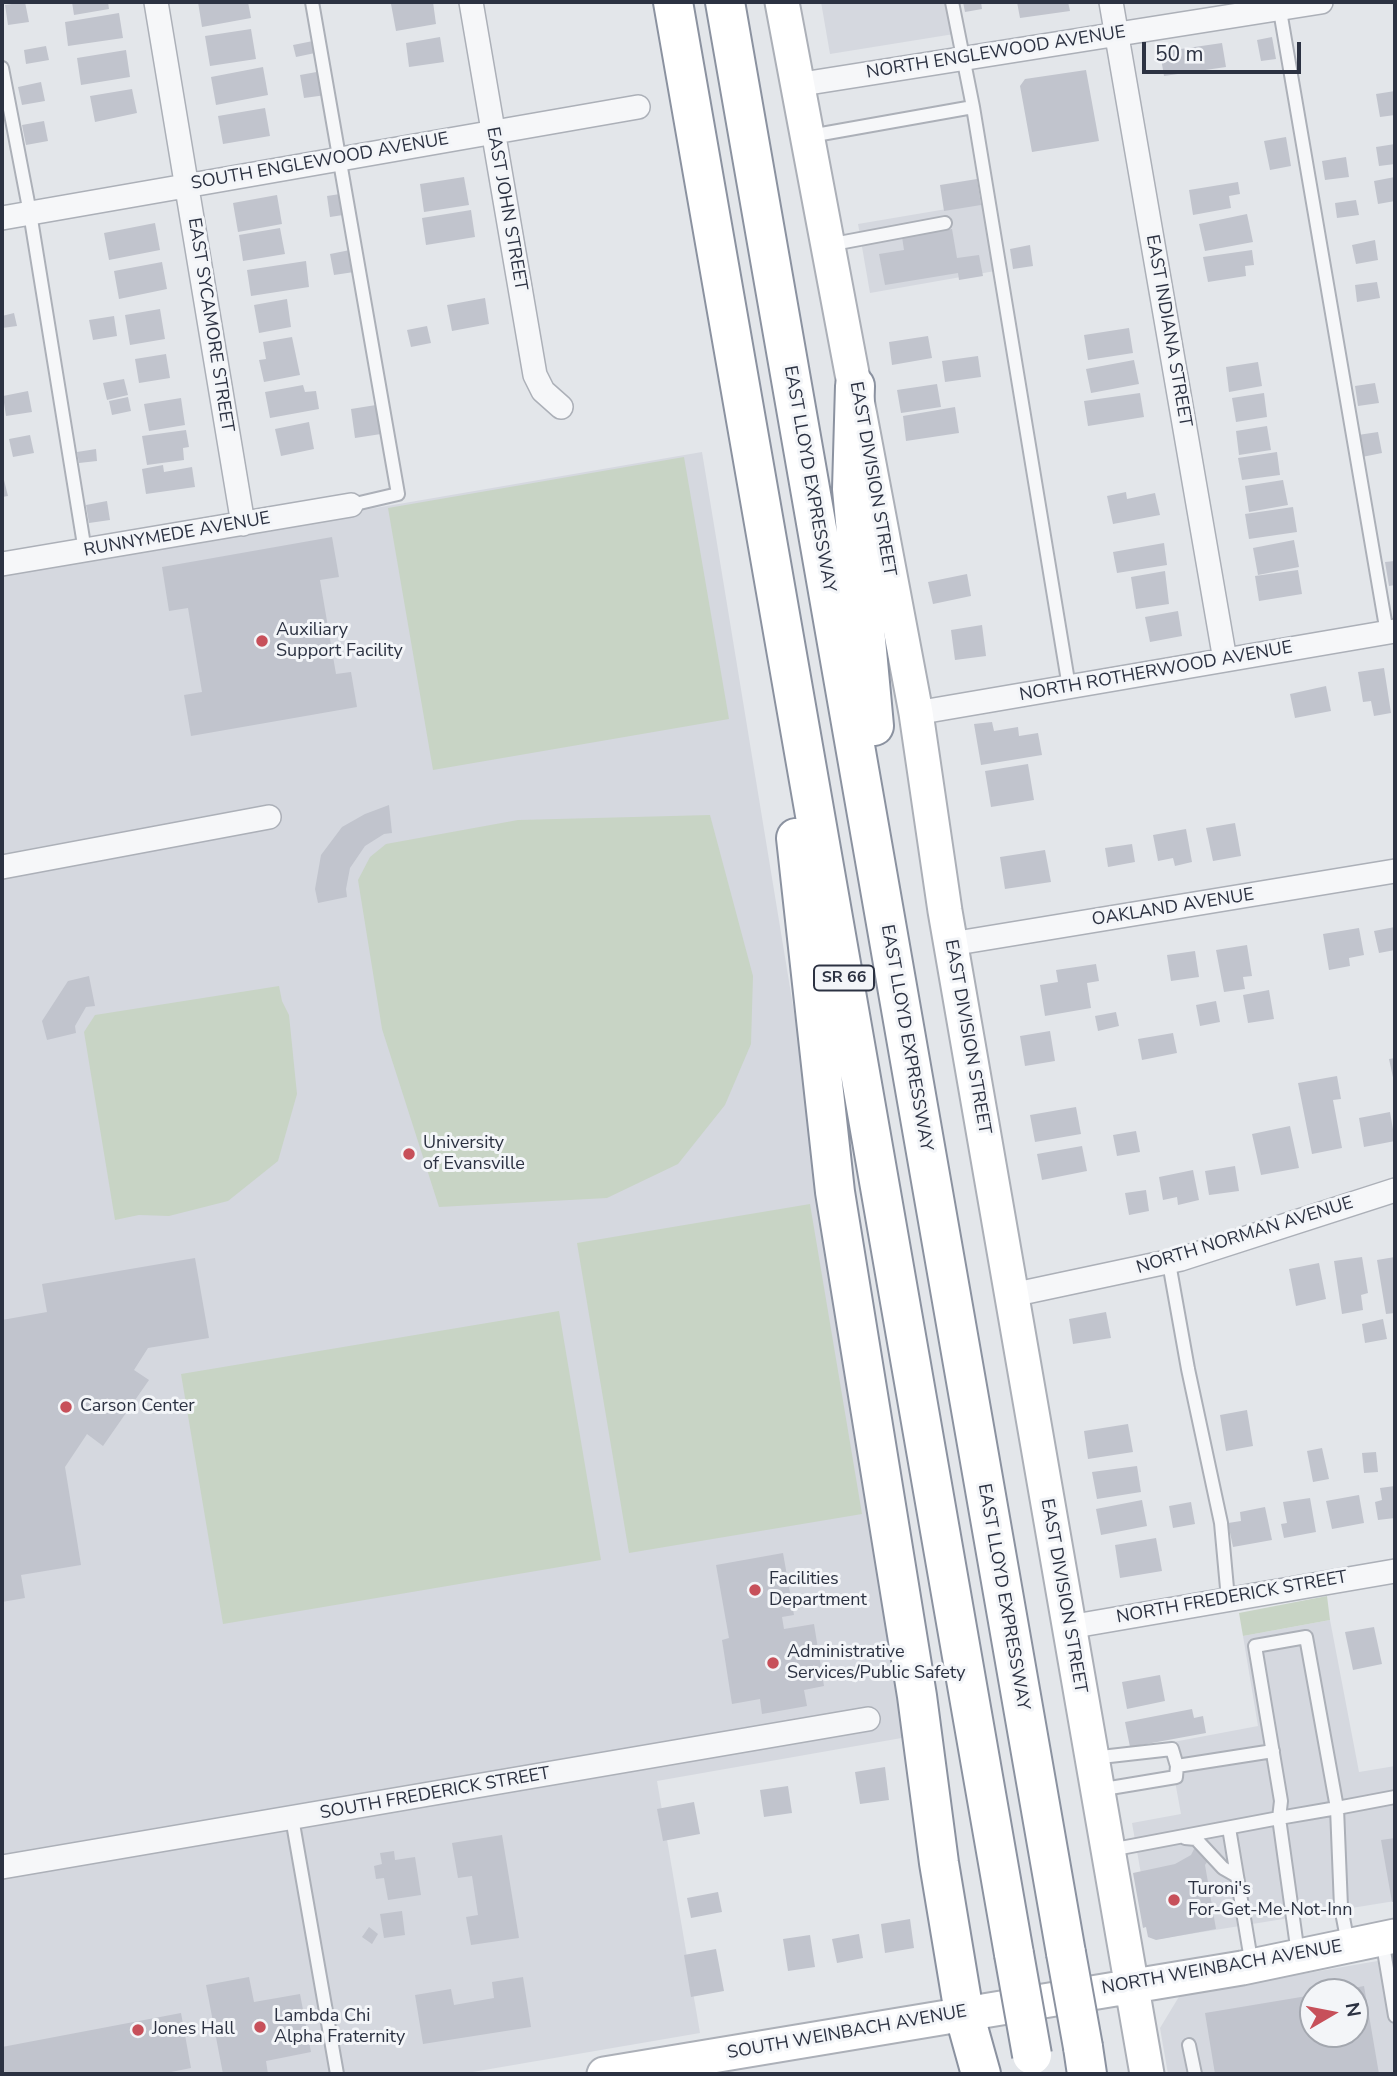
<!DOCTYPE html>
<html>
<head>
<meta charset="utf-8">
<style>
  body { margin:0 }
  #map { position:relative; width:1397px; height:2076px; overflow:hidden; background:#e3e6ea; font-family:"Nunito Sans",sans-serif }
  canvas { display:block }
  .frame { position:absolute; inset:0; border:4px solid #2c3242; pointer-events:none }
  .north { position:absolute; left:1299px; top:1978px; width:70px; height:70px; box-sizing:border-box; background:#f3f5f8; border:2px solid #a3a7af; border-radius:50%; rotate:80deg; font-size:19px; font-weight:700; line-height:28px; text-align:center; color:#2c3242 }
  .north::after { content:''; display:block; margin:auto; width:24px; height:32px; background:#c7505a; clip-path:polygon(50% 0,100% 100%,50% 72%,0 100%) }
  .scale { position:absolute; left:1142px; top:42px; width:159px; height:32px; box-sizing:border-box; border:4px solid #2c3242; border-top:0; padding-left:9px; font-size:21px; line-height:24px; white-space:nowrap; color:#2c3242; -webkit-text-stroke:5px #f3f5f8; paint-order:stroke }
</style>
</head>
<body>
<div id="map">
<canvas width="1397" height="2076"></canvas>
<div class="frame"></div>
<div class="north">N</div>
<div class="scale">50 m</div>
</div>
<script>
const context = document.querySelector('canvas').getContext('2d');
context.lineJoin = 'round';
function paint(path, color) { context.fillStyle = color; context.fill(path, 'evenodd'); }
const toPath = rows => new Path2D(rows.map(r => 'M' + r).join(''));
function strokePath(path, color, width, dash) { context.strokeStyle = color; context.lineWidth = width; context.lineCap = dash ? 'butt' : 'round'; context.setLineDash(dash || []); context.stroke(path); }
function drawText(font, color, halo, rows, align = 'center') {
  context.font = font + ' "Nunito Sans",sans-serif'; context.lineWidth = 6; context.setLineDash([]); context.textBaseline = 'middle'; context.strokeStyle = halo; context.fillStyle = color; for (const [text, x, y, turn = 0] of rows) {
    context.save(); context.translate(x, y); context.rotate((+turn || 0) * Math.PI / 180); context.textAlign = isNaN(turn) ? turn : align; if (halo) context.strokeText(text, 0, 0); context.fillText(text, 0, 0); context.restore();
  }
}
paint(toPath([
  [821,2,949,2,954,34,830,54],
  [982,203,995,271,870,293,858,224],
  [702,452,913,1736,657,1781,700,2033,461,2074,2,2074,2,572],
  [1330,1620,1359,1772,1395,1766,1395,1901,1159,1939,1152,1936,1132,1823,1181,1814,1168,1743,1258,1726,1243,1636],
  [1395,1958,1395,2074,1168,2074,1160,2028,1180,1995],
  [1313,1992,1355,1992,1355,2034,1313,2034]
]), '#d5d8df');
paint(toPath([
  [684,457,729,719,433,770,388,508],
  [710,815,753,976,751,1044,725,1105,678,1164,607,1198,439,1207,382,1029,358,880,370,857,386,844,518,820],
  [279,986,282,1001,289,1015,297,1094,278,1161,228,1201,169,1216,139,1215,115,1220,84,1032,95,1015],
  [810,1204,862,1514,629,1553,577,1243],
  [559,1311,601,1560,223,1624,181,1374],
  [1327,1596,1330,1620,1243,1636,1239,1613]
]), '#c8d4c5');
paint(toPath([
  [25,2,29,22,8,25,5,5],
  [72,2,108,2,109,9,74,15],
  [198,2,248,2,251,18,202,27],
  [405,2,433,2,436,24,396,31,391,4],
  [963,2,981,2,982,9,965,12],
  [1017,2,1068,2,1070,11,1020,18],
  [119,13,123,38,68,46,65,22],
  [251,29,256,59,210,66,205,36],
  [440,37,444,62,409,67,406,43],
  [1272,37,1276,59,1261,61,1257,40],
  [313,41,315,53,296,57,293,45],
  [1222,43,1226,67,1164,76,1160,52],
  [46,46,49,60,26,64,24,50],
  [126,50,130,77,81,85,77,58],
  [263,67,268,95,216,105,211,77],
  [1086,70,1099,141,1032,152,1020,86,1025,79],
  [322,71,326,95,304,98,300,75],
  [41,82,45,101,22,105,18,87],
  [132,89,137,113,95,122,90,96],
  [1395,91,1395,115,1380,117,1376,94],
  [265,108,270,136,223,144,218,116],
  [44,121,48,141,26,145,22,125],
  [1286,137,1291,166,1270,170,1264,141],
  [1395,144,1395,164,1379,166,1376,147],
  [1346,157,1349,177,1325,180,1322,161],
  [464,177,469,205,424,212,420,184],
  [1395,177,1395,201,1378,204,1374,181],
  [977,179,981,205,944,211,940,185],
  [1238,182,1240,194,1229,196,1231,208,1193,215,1189,190],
  [340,194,343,215,330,217,327,196],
  [277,195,282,224,238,232,233,203],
  [1356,200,1359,215,1337,218,1335,203],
  [471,210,475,237,426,245,422,218],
  [1247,214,1253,242,1205,251,1199,224],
  [155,223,160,250,109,260,104,233],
  [280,228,285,254,243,261,239,235],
  [952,229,957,258,979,255,983,276,959,280,958,273,885,285,879,254,904,250,902,237],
  [1375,240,1378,260,1356,264,1352,245],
  [1030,245,1033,266,1013,269,1010,249],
  [350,250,354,272,334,275,330,254],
  [1252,250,1254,265,1245,266,1246,276,1208,282,1203,257],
  [306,261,309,287,251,296,247,270],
  [162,262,167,289,119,299,114,271],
  [1377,282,1380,298,1357,302,1355,285],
  [485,298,489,324,452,331,447,305],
  [287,299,291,327,259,333,254,305],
  [160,309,165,339,130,345,125,315],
  [14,313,17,326,2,328,2,316],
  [114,316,117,336,93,340,89,320],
  [427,326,431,343,411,347,407,330],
  [1129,328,1133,353,1088,360,1084,335],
  [928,336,932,358,892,365,889,342],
  [292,337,300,375,264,382,259,360,266,359,263,342],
  [166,354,170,378,139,383,135,359],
  [978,356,981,377,945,382,942,361],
  [1134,360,1139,384,1091,393,1086,369],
  [1258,362,1262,386,1229,392,1226,367],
  [124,379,128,395,107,400,103,383],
  [1375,383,1379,403,1358,406,1355,386],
  [937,384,941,407,901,413,897,390],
  [303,385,305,392,316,391,319,409,270,418,265,392],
  [28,391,32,412,6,416,3,396],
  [1140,393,1144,417,1088,426,1084,401],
  [1264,393,1267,417,1236,422,1232,398],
  [128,397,131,411,112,415,109,401],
  [181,398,185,425,149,431,144,404],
  [376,405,381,434,355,438,351,409],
  [955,407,959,433,906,441,903,416],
  [309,422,314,449,281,456,275,429],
  [1267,426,1271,450,1239,455,1236,431],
  [186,430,189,447,183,448,184,460,147,465,142,436],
  [1378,432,1382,453,1362,457,1358,435],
  [30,435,34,453,13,457,9,439],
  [96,449,97,461,79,463,77,452],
  [1277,452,1280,475,1242,480,1238,458],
  [163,465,164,472,192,467,195,487,146,494,142,469],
  [2,472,8,496,2,497],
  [1283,480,1288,505,1249,512,1245,486],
  [1126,492,1127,499,1155,493,1160,515,1113,524,1107,496],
  [107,501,110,520,89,523,86,505],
  [1293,507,1297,532,1249,539,1245,514],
  [332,537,339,577,320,580,336,674,351,672,357,707,191,736,184,695,202,692,188,608,169,611,162,567],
  [1294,540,1299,567,1258,575,1253,548],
  [1164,543,1167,565,1117,573,1113,552],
  [1395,561,1395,585,1389,586,1385,562],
  [1298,570,1302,594,1259,601,1255,576],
  [1165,571,1169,604,1136,609,1131,577],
  [967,574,971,596,933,604,928,582],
  [1178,611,1182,636,1150,642,1145,617],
  [982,625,986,656,955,660,951,630],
  [1384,668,1391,713,1374,716,1371,701,1363,702,1358,672],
  [1326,686,1331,711,1295,718,1290,694],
  [992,722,994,731,1018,727,1019,736,1038,733,1042,755,981,765,974,724],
  [1028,764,1034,800,991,807,985,771],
  [389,805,392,833,384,834,365,846,350,868,346,889,347,897,318,903,315,889,321,855,342,827,365,814],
  [1235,823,1241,856,1213,861,1206,828],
  [1186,829,1192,862,1175,866,1173,858,1158,861,1153,835],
  [1132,844,1135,862,1108,867,1105,848],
  [1045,850,1051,882,1005,889,1000,857],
  [1395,927,1395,950,1379,953,1374,931],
  [1359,928,1364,955,1349,958,1350,966,1329,970,1323,934],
  [1247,945,1252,976,1243,977,1245,989,1224,992,1216,950],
  [1195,951,1199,977,1171,981,1167,955],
  [1096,964,1099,981,1087,983,1091,1008,1045,1016,1040,985,1058,982,1056,970],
  [89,976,95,1006,86,1007,75,1026,76,1033,47,1040,42,1021,68,981],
  [1269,990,1274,1019,1248,1023,1243,995],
  [1216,1001,1220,1022,1200,1026,1196,1005],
  [1116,1012,1119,1026,1098,1031,1095,1016],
  [1050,1031,1055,1061,1025,1066,1020,1036],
  [1173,1033,1177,1053,1142,1060,1138,1039],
  [1395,1058,1395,1082,1394,1082,1389,1059],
  [1337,1076,1341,1099,1333,1100,1342,1148,1312,1154,1298,1083],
  [1076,1107,1081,1134,1035,1142,1030,1115],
  [1390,1112,1395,1141,1364,1147,1359,1118],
  [1290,1126,1299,1168,1261,1175,1252,1134],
  [1136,1131,1140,1152,1117,1156,1113,1135],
  [1082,1146,1087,1171,1042,1180,1037,1154],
  [1235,1166,1239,1191,1209,1195,1205,1171],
  [1193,1170,1199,1200,1178,1205,1177,1197,1163,1200,1159,1177],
  [1146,1190,1149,1211,1129,1215,1125,1193],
  [1362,1257,1368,1293,1361,1295,1363,1310,1342,1314,1334,1261],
  [1395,1257,1395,1313,1386,1314,1377,1260],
  [195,1258,209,1338,148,1348,134,1370,149,1380,103,1446,87,1434,65,1467,81,1565,21,1575,25,1598,2,1602,2,1320,47,1312,42,1284],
  [1319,1263,1326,1299,1296,1306,1289,1269],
  [1106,1312,1111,1338,1073,1344,1069,1319],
  [1383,1319,1387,1339,1365,1343,1362,1324],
  [1247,1410,1253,1446,1226,1451,1220,1415],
  [1128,1424,1133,1452,1088,1459,1084,1431],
  [1322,1448,1329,1479,1313,1482,1307,1451],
  [1376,1452,1378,1472,1364,1473,1362,1453],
  [1137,1466,1141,1492,1097,1499,1092,1472],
  [1395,1486,1395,1518,1378,1520,1375,1502,1382,1500,1380,1488],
  [1359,1495,1364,1523,1332,1529,1326,1501],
  [1310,1498,1316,1532,1284,1538,1281,1524,1287,1523,1283,1502],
  [1142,1500,1147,1526,1101,1535,1096,1509],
  [1191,1502,1195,1524,1173,1528,1169,1506],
  [1265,1507,1272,1540,1233,1547,1228,1523,1241,1521,1240,1512],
  [1156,1538,1162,1571,1120,1578,1115,1545],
  [783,1553,794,1615,782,1617,784,1629,814,1624,824,1686,804,1690,807,1706,762,1714,760,1699,732,1704,722,1640,729,1638,716,1565],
  [1374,1627,1382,1664,1353,1670,1345,1632],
  [1160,1675,1165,1701,1127,1709,1122,1682],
  [1192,1709,1194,1718,1203,1716,1206,1733,1130,1747,1125,1722],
  [885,1767,889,1800,860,1804,855,1772],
  [788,1786,792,1813,764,1817,760,1790],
  [694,1802,700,1834,663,1841,657,1809],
  [502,1835,519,1938,471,1945,466,1917,478,1915,472,1876,458,1878,452,1843],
  [1395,1838,1395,1901,1392,1902,1381,1840],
  [1203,1848,1209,1859,1205,1865,1216,1929,1156,1940,1148,1937,1146,1927,1143,1928,1133,1873,1175,1864,1191,1855,1194,1849],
  [394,1851,395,1860,415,1857,421,1895,388,1900,384,1878,376,1879,374,1866,382,1864,380,1853],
  [718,1892,722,1912,691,1918,687,1898],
  [402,1911,405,1935,384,1938,380,1914],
  [910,1919,914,1948,885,1953,881,1924],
  [369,1927,378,1934,372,1944,362,1937],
  [859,1934,863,1958,837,1963,832,1939],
  [810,1935,815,1967,788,1971,783,1939],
  [716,1949,724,1991,691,1997,684,1955],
  [249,1977,254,2002,300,1994,311,2052,266,2061,268,2074,223,2074,206,1985],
  [523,1977,531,2027,423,2044,415,1995,451,1989,454,2005,494,1998,492,1982],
  [1364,1986,1379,2074,1215,2074,1205,2013,1313,1995,1313,2034,1355,2034,1355,1992,1338,1991],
  [181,2013,191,2068,161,2074,2,2074,2,2047]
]), '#c1c4cd');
const lane = toPath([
  [312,2,398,494,351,505],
  [952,2,973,107,1069,687],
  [1279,5,1387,633],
  [2,68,30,213,85,551],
  [810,136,973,107],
  [828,245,945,223],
  [1169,1263,1188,1369,1221,1523,1228,1599],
  [1092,1758,1172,1749,1177,1766,1176,1777,1098,1790],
  [1177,1766,1273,1751],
  [292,1818,337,2074],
  [1229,1828,1252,1966],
  [1185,1838,1196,1839,1223,1868,1237,1876],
  [1110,1850,1279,1818,1337,1808,1306,1637,1255,1646,1281,1801,1279,1818,1298,1954],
  [1382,1939,1395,2016],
  [1348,1944,1341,1907,1337,1808,1395,1797],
  [1189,2045,1195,2074]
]);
const street = toPath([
  [156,2,243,524],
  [471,2,535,375,543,391,561,407],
  [1111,2,1225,660],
  [796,85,1321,2],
  [2,218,638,107],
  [2,564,351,505],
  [916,713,1395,631],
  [2,867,269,817],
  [951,944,1395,871],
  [1012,1295,1181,1259,1395,1190],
  [1069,1627,1395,1571],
  [2,1867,868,1719]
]);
const secondary = toPath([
  [782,2,916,713,945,911,1147,2074],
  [604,2074,1242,1968,1395,1936]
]);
const highway = toPath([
  [673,2,1014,1954],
  [725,2,1066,1953],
  [855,386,852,489,874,726],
  [796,838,835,1192,917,1696,939,1863,964,2013,981,2074],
  [1083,2047,1087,2074]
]);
strokePath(lane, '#acb0b8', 16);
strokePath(street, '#acb0b8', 26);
strokePath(secondary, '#acb0b8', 37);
strokePath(highway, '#8b92a0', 42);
strokePath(lane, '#f6f7f9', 12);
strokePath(street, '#f6f7f9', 23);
strokePath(secondary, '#fff', 33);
strokePath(highway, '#fff', 38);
const highwayBridge = toPath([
  [1066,1953,1083,2047],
  [1014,1954,1032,2055]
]);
strokePath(highwayBridge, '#8b92a0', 42, []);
strokePath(highwayBridge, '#fff', 38);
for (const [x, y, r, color] of [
  [262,641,7,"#c7505a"],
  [409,1154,7,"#c7505a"],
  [66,1407,7,"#c7505a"],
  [755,1590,7,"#c7505a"],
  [773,1663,7,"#c7505a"],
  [1174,1900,7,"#c7505a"],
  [260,2027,7,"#c7505a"],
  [138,2030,7,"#c7505a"]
]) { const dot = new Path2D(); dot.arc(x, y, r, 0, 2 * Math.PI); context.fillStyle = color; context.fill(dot); strokePath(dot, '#f3f5f8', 2.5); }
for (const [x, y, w] of [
  [844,978,60]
]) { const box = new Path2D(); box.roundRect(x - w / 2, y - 12.5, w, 25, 5); context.fillStyle = '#f3f5f8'; context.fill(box); strokePath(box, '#2c3242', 2); }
drawText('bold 16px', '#2c3242', null, [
  ["SR 66",844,978]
]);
drawText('18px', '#2c3242', '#f3f5f8', [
  ["NORTH ENGLEWOOD AVENUE",996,53,-9],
  ["SOUTH ENGLEWOOD AVENUE",320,162,-10],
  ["EAST JOHN STREET",506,209,80],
  ["EAST SYCAMORE STREET",210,325,81],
  ["EAST INDIANA STREET",1168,331,80],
  ["EAST LLOYD EXPRESSWAY",809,479,80],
  ["EAST DIVISION STREET",872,479,80],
  ["RUNNYMEDE AVENUE",177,535,-10],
  ["NORTH ROTHERWOOD AVENUE",1156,672,-10],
  ["OAKLAND AVENUE",1173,908,-9],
  ["EAST DIVISION STREET",967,1037,80],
  ["EAST LLOYD EXPRESSWAY",906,1038,80],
  ["NORTH NORMAN AVENUE",1245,1236,-17],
  ["EAST DIVISION STREET",1063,1596,80],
  ["EAST LLOYD EXPRESSWAY",1003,1597,80],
  ["NORTH FREDERICK STREET",1232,1598,-10],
  ["SOUTH FREDERICK STREET",435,1794,-10],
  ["NORTH WEINBACH AVENUE",1222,1968,-10],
  ["SOUTH WEINBACH AVENUE",847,2033,-10]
]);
drawText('18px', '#2c3242', '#f3f5f8', [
  ["Auxiliary",276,631],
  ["Support Facility",276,652],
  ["University",423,1144],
  ["of Evansville",423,1165],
  ["Carson Center",80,1407],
  ["Facilities",769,1580],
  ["Department",769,1601],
  ["Administrative",787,1653],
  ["Services/Public Safety",787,1674],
  ["Turoni's",1188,1890],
  ["For-Get-Me-Not-Inn",1188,1911],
  ["Lambda Chi",274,2017],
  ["Alpha Fraternity",274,2038],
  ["Jones Hall",152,2030]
], 'left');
</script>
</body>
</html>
